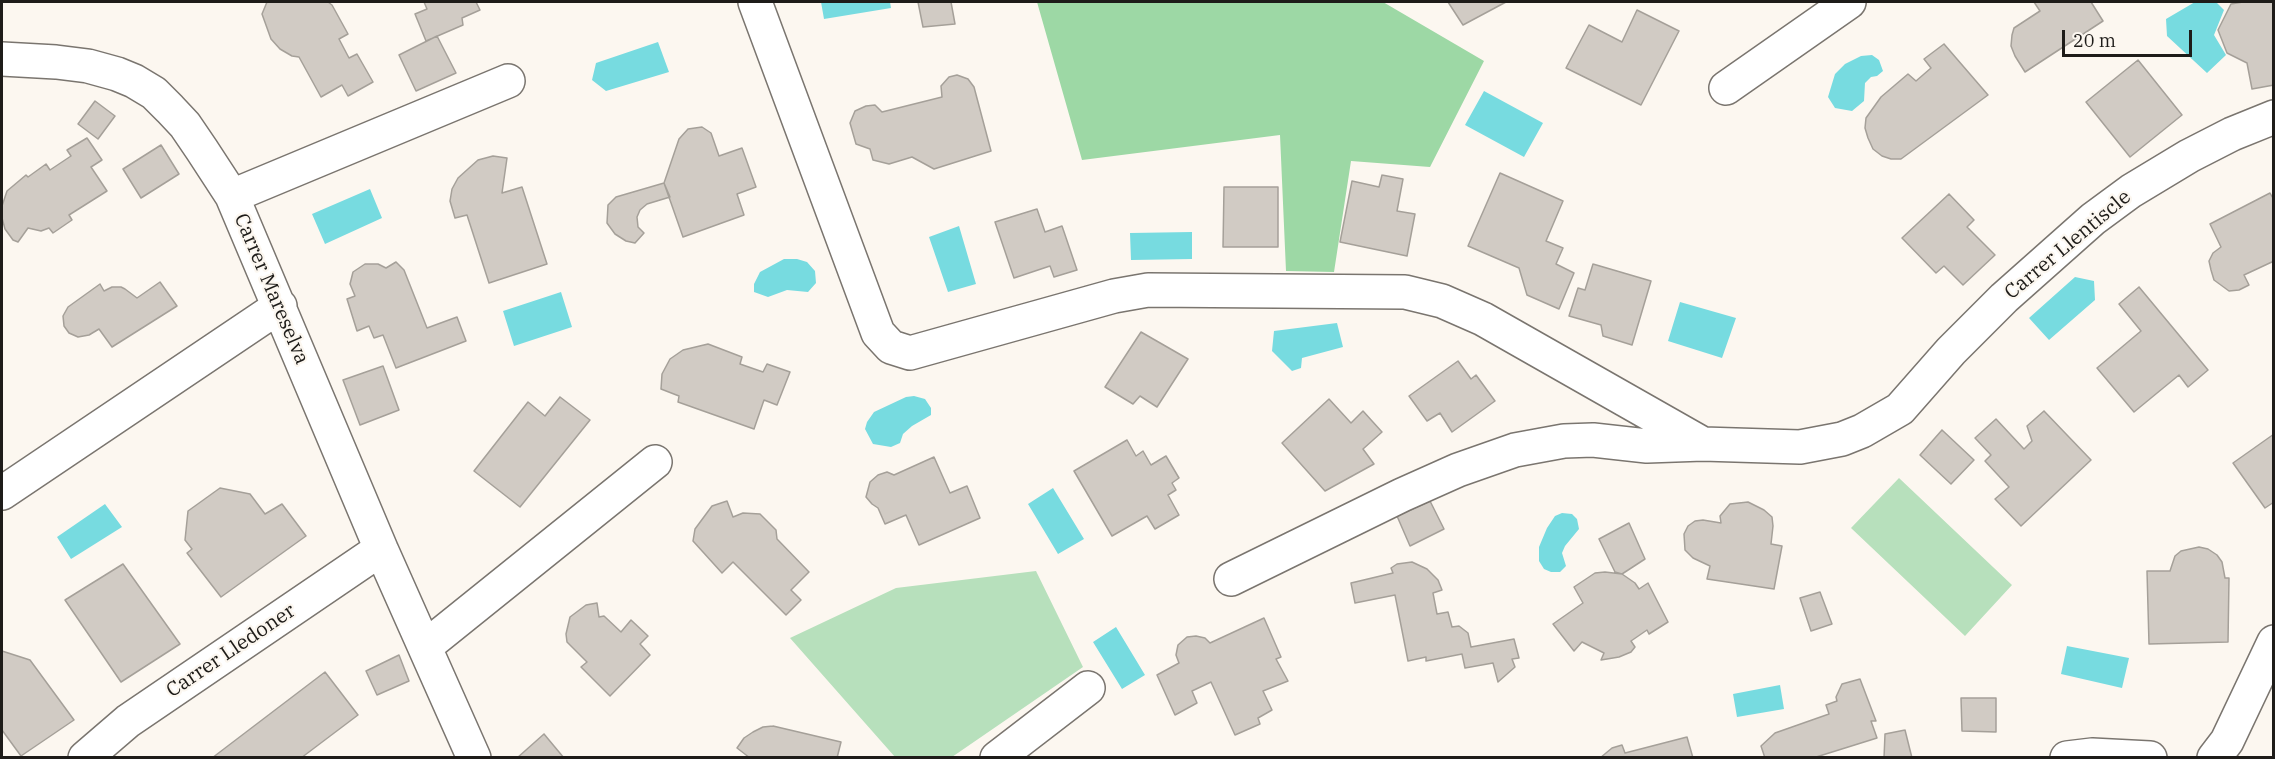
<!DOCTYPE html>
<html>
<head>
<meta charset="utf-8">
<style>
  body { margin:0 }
  #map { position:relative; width:2275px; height:759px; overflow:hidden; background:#fcf7f0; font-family:"IBM Plex Serif",serif }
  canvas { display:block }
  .frame { position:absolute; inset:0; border:3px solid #1e1c19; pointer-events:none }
  .scale { position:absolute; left:2062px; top:30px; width:130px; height:27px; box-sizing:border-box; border:3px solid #1e1c19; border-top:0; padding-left:8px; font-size:18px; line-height:21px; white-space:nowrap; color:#1e1c19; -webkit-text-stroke:4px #fcf7f0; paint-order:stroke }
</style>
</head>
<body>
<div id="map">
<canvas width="2275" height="759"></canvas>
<div class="frame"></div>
<div class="scale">20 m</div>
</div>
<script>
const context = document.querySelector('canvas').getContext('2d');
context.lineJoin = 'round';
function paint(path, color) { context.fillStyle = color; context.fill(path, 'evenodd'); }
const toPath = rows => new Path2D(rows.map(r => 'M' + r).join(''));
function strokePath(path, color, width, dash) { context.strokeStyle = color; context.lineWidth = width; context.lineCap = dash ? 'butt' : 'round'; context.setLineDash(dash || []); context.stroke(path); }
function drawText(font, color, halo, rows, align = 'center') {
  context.font = font + ' "IBM Plex Serif",serif'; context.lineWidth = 4.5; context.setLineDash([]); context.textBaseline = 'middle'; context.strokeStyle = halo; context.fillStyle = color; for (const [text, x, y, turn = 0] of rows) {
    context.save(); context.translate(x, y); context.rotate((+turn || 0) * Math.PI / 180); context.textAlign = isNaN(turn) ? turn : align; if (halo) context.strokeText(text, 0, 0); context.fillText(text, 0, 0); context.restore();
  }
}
paint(toPath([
  [1899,478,2012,585,1965,636,1851,528],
  [1036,571,1083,667,952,757,895,757,790,638,896,588]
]), '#b7e0bc');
paint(toPath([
  [1037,2,1383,2,1484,61,1430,167,1351,161,1334,272,1286,271,1280,135,1082,160]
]), '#9dd8a5');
paint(toPath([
  [821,2,890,2,891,8,824,19],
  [2195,2,2216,2,2224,10,2214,35,2226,55,2207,73,2167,36,2166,19],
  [658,42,669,72,606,91,592,80,596,63],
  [1872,55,1879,60,1883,71,1877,76,1871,77,1865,83,1864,101,1852,111,1835,108,1828,97,1835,74,1845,64,1861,56],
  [1484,91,1543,123,1524,157,1465,125],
  [370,189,382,218,325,244,312,214],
  [959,226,976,284,948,292,929,237],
  [1192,232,1192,259,1131,260,1130,233],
  [784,259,797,259,807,262,815,271,816,283,808,292,787,290,768,297,754,292,754,284,760,272],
  [2075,277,2094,281,2095,300,2049,340,2029,318],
  [561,292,572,327,514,346,503,311],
  [1680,302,1736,318,1722,358,1668,341],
  [1337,323,1343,347,1302,358,1301,368,1292,371,1272,351,1274,331],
  [914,396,925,399,931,408,931,415,912,426,903,434,900,443,891,447,873,444,865,429,867,422,874,412,906,397],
  [1053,488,1084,539,1058,554,1028,504],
  [105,504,122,527,71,559,57,537],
  [1562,513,1572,514,1577,519,1579,529,1565,546,1562,553,1566,566,1560,572,1551,572,1544,569,1539,561,1539,547,1547,528,1555,516],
  [1116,627,1145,675,1122,689,1093,642],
  [2067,646,2129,658,2122,688,2061,674],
  [1780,685,1784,709,1737,717,1733,694]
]), '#77dbe0');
const building = toPath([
  [267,2,328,2,332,5,348,34,339,39,349,58,357,54,373,82,348,96,342,85,321,97,299,57,292,56,280,49,271,39,262,14,267,2],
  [424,2,476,2,480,10,462,18,463,25,426,41,415,14,427,9,424,2],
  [918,2,951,2,955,24,923,27,918,2],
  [1448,2,1506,2,1463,25,1448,2],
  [2034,2,2091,2,2103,21,2025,72,2015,56,2011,46,2012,35,2014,28,2040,11,2034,2],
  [2243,2,2274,2,2274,85,2252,89,2247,63,2227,53,2218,30,2231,4,2243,2],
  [1637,10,1679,31,1641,105,1566,68,1589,25,1622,42,1637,10],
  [437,36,456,73,416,91,399,55,437,36],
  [1944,44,1988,95,1901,159,1891,159,1882,156,1873,149,1868,138,1865,128,1866,118,1881,97,1908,74,1916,81,1931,68,1924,59,1944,44],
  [2138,60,2182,115,2130,157,2086,102,2138,60],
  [957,75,968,79,974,87,991,151,934,169,912,157,889,164,873,160,870,149,856,144,850,123,855,111,866,106,875,105,882,112,942,97,941,86,949,77,957,75],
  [95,101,115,116,98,139,78,124,95,101],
  [702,127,711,133,719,156,742,148,756,187,737,194,744,215,683,237,664,183,679,139,688,129,702,127],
  [87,138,102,160,91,167,107,191,69,215,72,220,53,233,49,228,41,231,28,228,18,242,13,240,5,229,2,218,2,206,7,191,26,175,28,177,46,164,50,170,71,156,67,150,87,138],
  [161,145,179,174,141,198,123,169,161,145],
  [493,156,507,158,502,193,522,187,547,264,489,283,467,215,455,218,450,201,452,189,458,178,478,160,493,156],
  [1500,173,1563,201,1546,241,1563,248,1556,264,1574,273,1559,309,1527,295,1519,268,1468,246,1500,173],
  [1382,175,1403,179,1397,211,1415,214,1407,256,1340,242,1352,181,1379,187,1382,175],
  [664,183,670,197,647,204,640,210,637,217,638,227,644,233,635,243,626,241,615,234,607,223,608,205,616,197,664,183],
  [1224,187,1278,187,1278,247,1223,247,1224,187],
  [2270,193,2274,200,2274,261,2244,275,2249,285,2239,290,2229,291,2214,280,2211,270,2209,261,2213,253,2221,247,2210,224,2270,193],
  [1949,194,1974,220,1967,227,1995,255,1963,285,1944,266,1936,273,1902,238,1949,194],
  [1037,209,1045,232,1062,226,1077,270,1054,277,1050,266,1014,278,995,222,1037,209],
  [396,262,404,270,427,328,457,317,466,341,396,368,383,335,374,338,369,326,357,331,347,299,355,296,350,284,353,272,365,264,378,264,386,268,396,262],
  [1593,264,1651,281,1632,345,1603,336,1601,325,1569,316,1578,288,1585,290,1593,264],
  [160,282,177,306,112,347,99,329,89,335,78,337,69,333,64,326,63,316,68,307,100,284,104,291,112,287,121,287,125,289,137,298,160,282],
  [2139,287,2208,370,2188,387,2179,375,2134,412,2097,368,2141,331,2119,304,2139,287],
  [1141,332,1188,359,1157,407,1140,396,1133,404,1105,387,1141,332],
  [708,344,742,357,740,364,763,372,767,364,790,372,777,405,764,400,754,429,678,402,679,396,661,389,662,374,670,359,683,350,708,344],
  [1458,361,1471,379,1476,375,1495,401,1452,432,1440,413,1427,421,1409,396,1458,361],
  [383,366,399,410,360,425,343,380,383,366],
  [560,397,590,420,520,507,474,471,528,402,545,416,560,397],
  [1329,399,1351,423,1363,411,1382,432,1363,449,1374,464,1325,491,1282,443,1329,399],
  [2044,411,2091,460,2021,526,1995,499,2009,487,1985,461,1991,455,1975,438,1996,419,2024,449,2032,441,2027,426,2044,411],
  [1942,430,1974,460,1951,484,1920,455,1942,430],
  [2274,434,2274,502,2265,508,2233,463,2274,434],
  [1127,440,1136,456,1143,451,1151,465,1166,456,1179,478,1172,483,1176,490,1168,495,1179,515,1155,529,1147,516,1112,536,1074,471,1127,440],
  [934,457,950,493,967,486,980,518,919,545,906,515,885,524,878,508,872,504,866,497,870,482,878,475,887,472,894,475,934,457],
  [220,488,250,494,265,514,282,504,306,536,221,597,187,553,192,549,185,540,188,511,220,488],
  [727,501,733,517,743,513,760,514,776,530,777,539,809,572,791,590,801,600,786,615,733,562,722,573,693,541,695,529,712,506,727,501],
  [1430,501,1444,529,1410,546,1397,516,1430,501],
  [1748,502,1764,510,1772,517,1773,526,1771,544,1782,546,1774,589,1707,579,1710,566,1693,558,1685,550,1684,534,1688,526,1695,521,1703,520,1721,523,1720,516,1730,504,1748,502],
  [1629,523,1645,559,1622,574,1615,572,1599,539,1629,523],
  [2199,547,2208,549,2217,555,2222,562,2225,578,2229,578,2228,642,2149,644,2147,571,2170,571,2175,556,2181,551,2199,547],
  [1412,562,1427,569,1438,580,1442,590,1433,593,1437,614,1448,612,1452,627,1459,626,1468,633,1471,647,1514,639,1519,658,1512,659,1515,667,1498,682,1493,663,1465,668,1462,654,1426,661,1426,657,1408,661,1395,595,1355,603,1351,583,1393,573,1391,568,1397,564,1412,562],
  [123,564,180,644,121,682,65,600,123,564],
  [1605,572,1622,574,1635,583,1639,589,1648,583,1668,622,1649,634,1647,630,1631,641,1635,647,1631,652,1619,657,1601,660,1604,653,1582,642,1574,651,1553,624,1583,603,1574,587,1595,573,1605,572],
  [1820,592,1832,624,1811,631,1800,598,1820,592],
  [597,603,599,617,604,616,621,632,631,620,648,636,640,644,650,655,610,696,581,667,587,662,567,642,566,634,570,617,586,605,597,603],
  [1264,618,1281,657,1276,659,1288,681,1263,691,1272,710,1258,718,1260,724,1235,735,1211,682,1192,691,1197,703,1175,715,1157,675,1179,663,1176,655,1178,645,1187,637,1196,636,1205,638,1210,643,1264,618],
  [2,651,30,660,74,720,21,756,2,730,2,651],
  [399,655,409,681,377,695,366,671,399,655],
  [325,672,358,715,301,758,212,758,325,672],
  [1860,679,1876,721,1871,721,1877,738,1813,758,1765,758,1761,746,1775,733,1829,714,1826,705,1837,701,1836,697,1842,684,1860,679],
  [1961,698,1996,698,1996,732,1962,731,1961,698],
  [773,726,841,742,837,758,750,758,737,748,744,738,753,732,763,727,773,726],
  [1905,730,1912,758,1884,758,1885,734,1905,730],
  [544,734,564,758,517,758,544,734],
  [1687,737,1693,758,1600,758,1612,748,1622,745,1625,753,1687,737]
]);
paint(building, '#d1cbc4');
strokePath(building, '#a5a099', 1.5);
const minor = toPath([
  [755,2,878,333,891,347,910,353,1114,296,1148,290,1405,292,1442,301,1483,319,1703,444],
  [2,59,56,62,88,66,117,74,134,81,154,93,170,109,185,125,202,150,232,196,381,549,474,758],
  [1726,88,1849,2],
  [232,196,508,81],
  [2,493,280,306],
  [1231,579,1402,495,1458,470,1515,450,1564,441,1593,440,1647,446,1703,444,1800,447,1842,439,1862,431,1900,409,1951,351,2004,298,2093,219,2131,191,2189,156,2232,134,2274,117],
  [425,647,655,462],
  [85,758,128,721,381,549],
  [997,758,1088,688],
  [2067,758,2092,755,2150,758],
  [2214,758,2227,741,2274,642]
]);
strokePath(minor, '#7a756f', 36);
strokePath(minor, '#fff', 33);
drawText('20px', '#1e1c19', '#fcf7f0', [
  ["Carrer Llentiscle",2068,245,-40],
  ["Carrer Mareselva",271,289,67],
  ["Carrer Lledoner",231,651,-34]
]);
</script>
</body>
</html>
